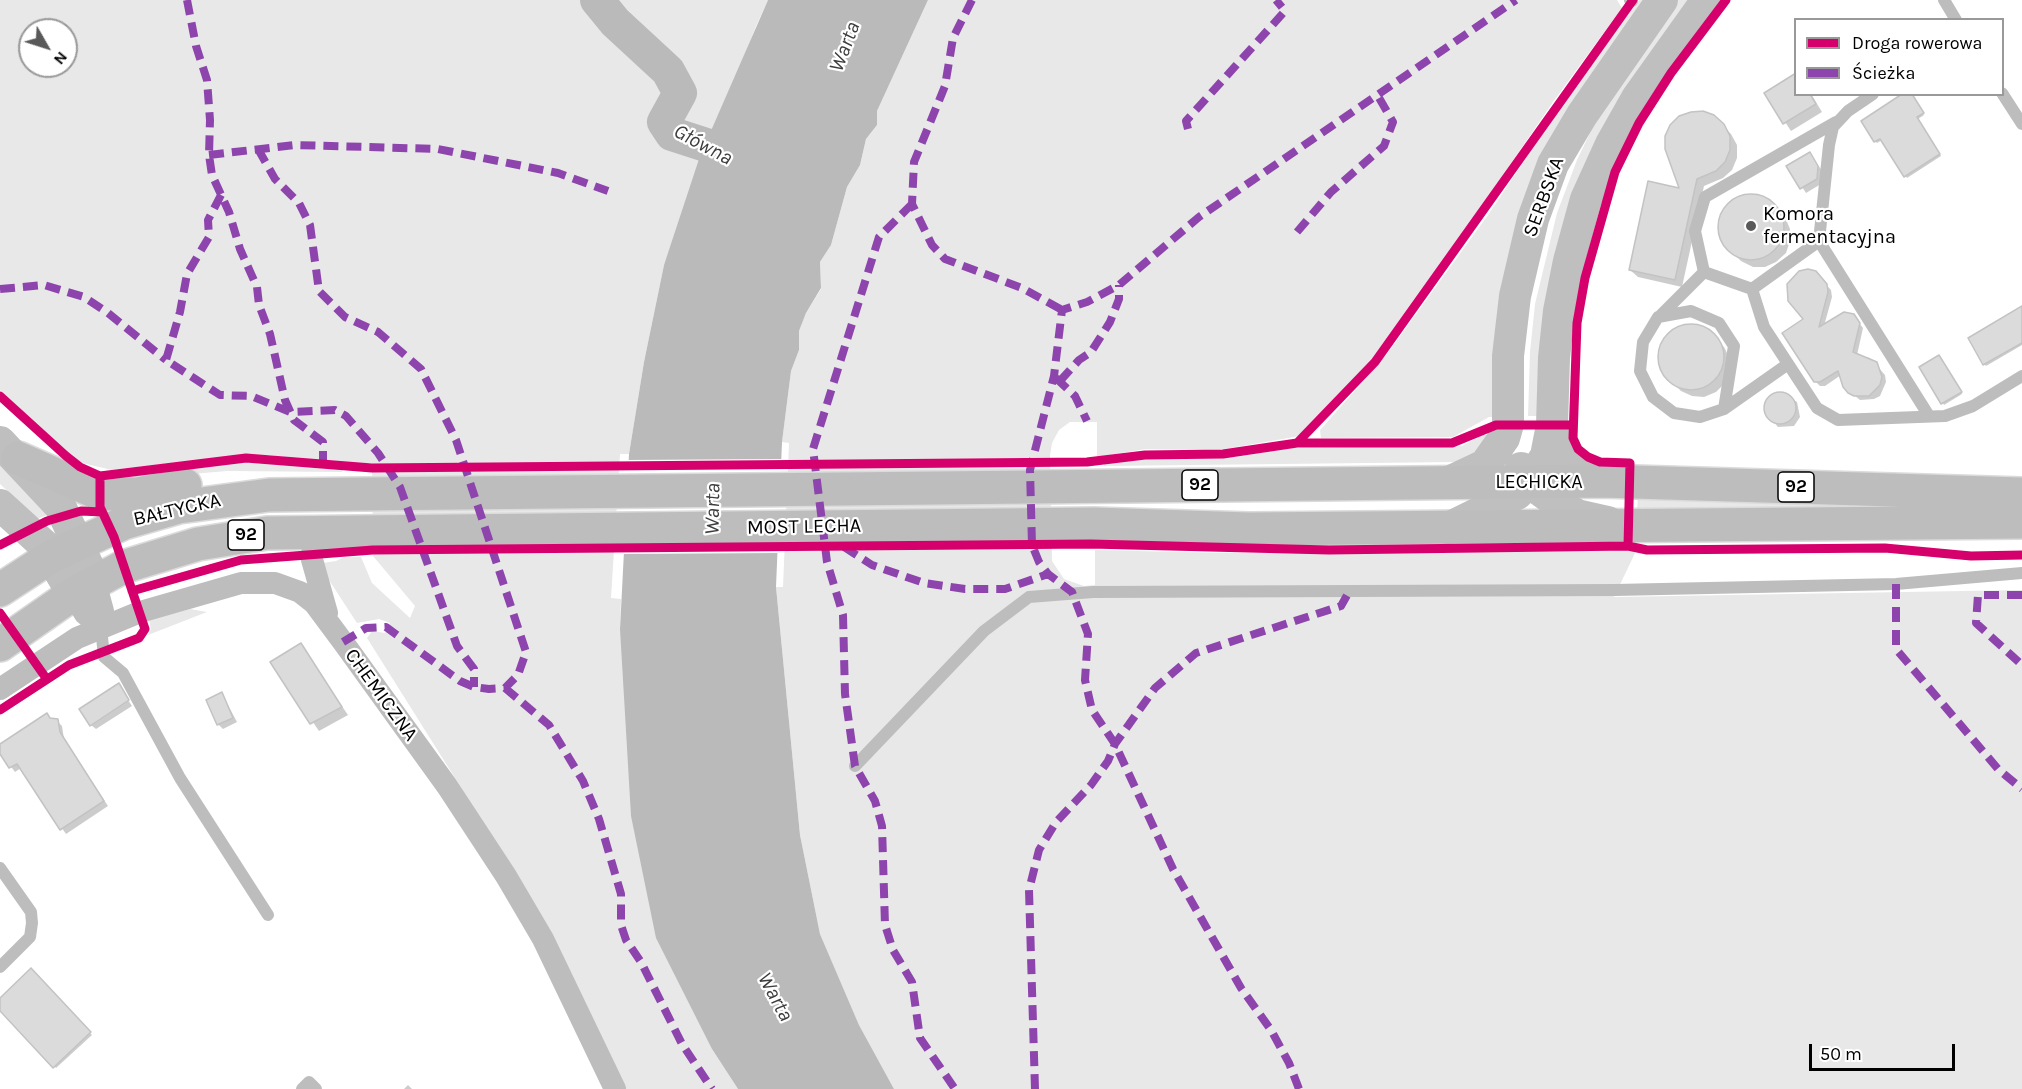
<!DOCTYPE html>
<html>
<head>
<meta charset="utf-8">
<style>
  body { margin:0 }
  #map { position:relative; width:2022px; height:1089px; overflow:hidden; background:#fff; font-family:Karla,sans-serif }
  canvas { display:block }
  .legend { position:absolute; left:1794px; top:18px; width:210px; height:78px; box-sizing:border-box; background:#fff; border:2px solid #999; margin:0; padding:8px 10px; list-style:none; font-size:18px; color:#000 }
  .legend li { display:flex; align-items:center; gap:12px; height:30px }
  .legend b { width:30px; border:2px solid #999 }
  .north { position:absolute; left:18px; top:18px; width:60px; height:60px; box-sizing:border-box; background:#fff; border:2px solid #999; border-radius:50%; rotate:129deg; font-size:16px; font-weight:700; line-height:24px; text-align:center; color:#000 }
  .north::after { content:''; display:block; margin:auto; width:21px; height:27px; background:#595959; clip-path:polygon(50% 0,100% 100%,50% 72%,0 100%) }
  .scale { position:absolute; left:1809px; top:1044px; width:146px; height:27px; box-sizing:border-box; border:3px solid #000; border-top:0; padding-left:8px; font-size:18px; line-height:21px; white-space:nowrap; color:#000; -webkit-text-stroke:4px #fff; paint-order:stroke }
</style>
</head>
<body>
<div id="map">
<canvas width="2022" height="1089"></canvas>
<ul class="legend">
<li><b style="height:8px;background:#d6006c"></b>Droga rowerowa</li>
<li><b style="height:8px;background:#8e44ad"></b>Ścieżka</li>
</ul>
<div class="north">N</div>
<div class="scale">50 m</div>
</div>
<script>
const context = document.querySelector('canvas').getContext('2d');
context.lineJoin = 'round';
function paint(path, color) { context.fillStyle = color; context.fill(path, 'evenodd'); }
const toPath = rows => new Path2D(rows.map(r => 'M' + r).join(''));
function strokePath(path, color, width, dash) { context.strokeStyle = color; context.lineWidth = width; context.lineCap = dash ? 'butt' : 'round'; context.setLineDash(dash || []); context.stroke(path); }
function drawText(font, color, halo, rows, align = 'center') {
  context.font = font + ' Karla,sans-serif'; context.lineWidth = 4.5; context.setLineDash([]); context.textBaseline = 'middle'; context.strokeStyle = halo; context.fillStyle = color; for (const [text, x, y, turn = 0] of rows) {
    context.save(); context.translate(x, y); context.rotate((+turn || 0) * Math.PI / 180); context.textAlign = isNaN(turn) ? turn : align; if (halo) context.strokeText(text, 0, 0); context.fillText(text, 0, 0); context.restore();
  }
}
paint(toPath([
  [0,0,768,0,756,26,664,265,644,362,629,454,620,454,611,598,621,599,620,629,712,1049,738,1089,625,1089,533,902,367,638,372,631,385,633,390,623,379,619,357,623,325,574,322,563,336,561,344,557,361,557,372,583,410,618,415,606,373,556,372,463,343,464,269,455,239,455,112,470,82,463,65,451,0,390],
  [30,30,66,30,66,66,30,66],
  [928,0,1617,0,1622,8,1553,102,1431,280,1380,350,1348,387,1300,436,1219,450,1146,449,1097,457,1097,422,1070,422,1059,430,1052,443,1050,456,1052,561,1064,579,1084,586,1095,585,1095,550,1221,553,1637,549,1614,597,2022,590,2022,1089,894,1089,859,1025,820,934,800,835,776,587,783,587,789,443,782,442,791,371,799,350,799,331,806,313,821,289,820,262,831,245,847,187,860,165,866,139,877,125,877,111],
  [1639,0,1650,0,1577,104,1497,417,1489,417,1453,437,1321,438,1320,430,1387,354,1488,215,1560,107],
  [1676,0,1694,0,1625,97,1542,416,1528,416,1530,352,1535,304,1557,213,1577,160,1601,110],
  [1482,435,1494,435,1483,451,1455,462,1104,466,1104,463,1145,458,1234,457,1291,448,1462,446],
  [241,462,343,469,342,472,227,471,110,481],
  [0,463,50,514,37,519,0,484],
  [1638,494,1990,504,1637,514],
  [190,609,207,612,148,635,151,629,149,620]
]), '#e8e8e8');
paint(toPath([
  [768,0,928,0,877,111,877,125,866,139,860,165,847,187,831,245,820,262,821,288,806,313,799,331,799,350,791,371,782,442,776,587,800,835,820,934,859,1025,894,1089,738,1089,712,1049,656,938,631,816,620,629,629,454,644,362,664,265,700,156]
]), '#bababa');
paint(toPath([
  [784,459,782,501,624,502,626,460],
  [782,504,780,553,621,554,623,505]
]), '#fff');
paint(toPath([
  [1766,93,1811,94,1822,112,1791,131],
  [1911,94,1924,115,1918,119,1941,156,1907,178,1882,140,1877,143,1875,141],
  [1714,117,1731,134,1737,145,1737,158,1732,170,1723,178,1704,186,1682,287,1638,277,1630,270,1682,190],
  [1810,154,1823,172,1821,184,1806,193,1789,167],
  [1756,196,1767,200,1777,209,1785,217,1790,229,1790,241,1786,253,1776,262,1765,267,1753,267,1741,261,1724,244,1720,232,1720,220,1725,210,1734,201,1744,197],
  [1820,278,1831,290,1832,297,1824,326,1853,315,1863,328,1857,355,1870,358,1885,375,1886,382,1880,396,1874,399,1860,400,1849,391,1841,375,1825,386,1820,386,1815,381,1805,319,1790,301,1787,293,1788,284],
  [2022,308,2022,345,1986,366,1970,339],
  [1696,326,1707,330,1724,347,1730,359,1725,383,1716,392,1704,397,1692,396,1681,391,1664,374,1659,362,1660,350,1665,340,1673,331,1684,327],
  [1941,358,1962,394,1944,405,1943,403],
  [1783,393,1797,402,1800,417,1794,426,1778,427,1765,412,1765,406,1770,396],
  [300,645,348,715,319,731,272,662],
  [118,685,132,706,96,729,91,725],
  [222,694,237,722,223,729,218,724],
  [51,720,57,721,62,726,64,739,108,806,66,834,21,768,15,772,0,752,0,746],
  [31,970,92,1035,56,1068,0,1009,0,1000],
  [408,1085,412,1089,404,1089]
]), '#0003');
strokePath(toPath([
  [597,0,615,22,668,71,680,93,664,122,672,134,706,145,745,168]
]), '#bababa', 34);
const building = toPath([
  [1796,73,1796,94,1810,94,1816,104,1783,124,1764,93,1796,73],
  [1902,94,1912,94,1924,113,1917,117,1940,154,1904,177,1880,139,1874,142,1861,121,1902,94],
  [1703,111,1714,115,1724,124,1730,136,1730,150,1725,162,1716,171,1697,179,1675,280,1629,270,1648,181,1679,188,1665,149,1665,136,1670,125,1679,116,1691,112,1703,111],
  [1810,152,1818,166,1817,179,1800,189,1786,166,1810,152],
  '1718 227a33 33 0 1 1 66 0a33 33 0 1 1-66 0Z',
  [1808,269,1816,271,1827,284,1828,292,1819,327,1844,312,1854,314,1860,323,1853,352,1877,362,1882,377,1880,385,1869,396,1854,396,1848,393,1843,387,1838,371,1820,382,1814,382,1782,333,1803,319,1788,301,1787,284,1799,271,1808,269],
  [2022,306,2022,343,1983,365,1968,338,2022,306],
  '1658 357a33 33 0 1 1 66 0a33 33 0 1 1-66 0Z',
  [1939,355,1962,392,1941,404,1919,367,1939,355],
  '1764 408a16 16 0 1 1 32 0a16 16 0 1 1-32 0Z',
  [301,643,342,707,310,724,270,662,301,643],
  [119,683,129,700,90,726,79,709,119,683],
  [222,692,233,718,217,725,206,700,222,692],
  [47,713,50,718,58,719,60,732,104,801,60,830,17,764,9,768,0,754,0,744,47,713],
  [31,968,91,1032,53,1068,0,1011,0,998,31,968]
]);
paint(building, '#dbdbdb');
strokePath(building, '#c3c3c3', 1.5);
const primary = toPath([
  [18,458,100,494,137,494,185,485],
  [0,590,52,556,124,523,179,507,269,495,1602,481,2022,494],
  [0,645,73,594,123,567,198,544,267,533,1094,524,1249,529,2022,522]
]);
strokePath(primary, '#dbdbdb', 36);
strokePath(toPath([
  [1630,0,1632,1],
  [1944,0,1956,20],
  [2002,93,2022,124],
  [1873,94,1848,111,1833,127,1829,145,1819,241,1752,289,1764,327,1817,408,1838,420,1945,416,1973,406,2022,376],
  [1819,241,1929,416],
  [1704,272,1695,231,1705,197,1836,122],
  [1659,317,1704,272,1752,289],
  [1724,409,1734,346,1719,323,1691,311,1658,317,1643,342,1640,371,1653,397,1674,413,1700,417,1724,409,1788,364],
  [101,627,104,657,123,673,180,778,268,915],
  [855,766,984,631,1029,597,1093,592,1615,590,1896,584,2022,573],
  [0,868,31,912,32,923,30,937,0,967],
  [302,1089,309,1082,316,1089]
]), '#bdbdbd', 12);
strokePath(toPath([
  [95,581,103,611,101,627],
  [73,594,85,614,101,627],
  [327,613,311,556,318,540,328,531],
  [0,689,77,638,140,612,241,583,275,583,300,592,314,603,343,642,447,786,506,876,543,939,615,1089]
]), '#bdbdbd', 22);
strokePath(toPath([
  [1552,425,1568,458,1581,471,1602,481],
  [0,442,60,506,95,581],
  [1521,468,1529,482,1563,507,1577,515,1608,522],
  [1449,482,1485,465,1504,438,1508,424,1508,356,1515,296,1533,219,1553,164,1582,115,1662,0],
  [0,505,44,545,73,594],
  [1448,528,1517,494,1529,482,1546,456,1552,425,1554,358,1559,311,1569,261,1586,199,1611,144,1637,98,1707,0]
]), '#bfbfbf', 32);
strokePath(primary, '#bdbdbd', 33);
strokePath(toPath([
  [187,0,196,46,207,80,210,120,209,155,212,175,229,212,240,249,257,287,259,305,270,334,285,400,294,420,323,442,323,464],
  [972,0,953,38,945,86,914,162,912,204,932,245,945,259,1022,288,1062,310],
  [1188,129,1186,121,1285,11,1276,0],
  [258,149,275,179,299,203,310,225,319,291,345,317,378,332,421,369,456,440,526,652,518,675,505,688,489,689,474,687,460,681,386,627,366,628,343,642],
  [209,155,295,145,438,149,558,173,608,191],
  [221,195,208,220,209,237,187,274,180,312,166,360,220,395,251,396,290,412,335,410,346,416,378,453,400,487,457,646,474,669,474,687],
  [912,204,879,237,813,449,827,562,843,615,845,694,855,766,875,801,882,826,885,925,893,950,912,982,920,1038,955,1089],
  [1297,232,1331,192,1384,146,1393,122,1378,96],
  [0,289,44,285,84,297,108,313,166,360],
  [1056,378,1075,396,1087,421],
  [1060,381,1079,360,1091,352,1110,322,1119,299,1119,285],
  [844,547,872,565,924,583,965,589,1005,589,1048,574],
  [1896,584,1896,649,1998,769,2022,789],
  [2022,595,1978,595,1976,623,2022,665],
  [505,688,549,725,583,781,599,819,621,894,621,925,626,940,641,962,682,1044,712,1089],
  [1035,1089,1029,890,1039,850,1056,822,1091,785,1108,761,1115,744,1155,688,1196,653,1341,606,1350,590],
  [1299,1089,1289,1063,1271,1030,1241,988,1173,869,1115,744,1092,710,1085,680,1088,634,1072,592,1048,574,1039,562,1032,545,1030,470,1054,376,1062,310,1087,302,1119,285,1199,217,1516,0]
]), '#8e44ad', 8, [15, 8]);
strokePath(toPath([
  [0,396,66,456,80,467,100,476,246,458,372,468,1087,462,1145,455,1223,454,1297,443,1452,443,1496,425,1572,425],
  [1297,443,1375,362,1633,0],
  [0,545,47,521,81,511,102,512],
  [1628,546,1630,463,1600,462,1588,457,1578,449,1573,438,1577,323,1585,278,1615,172,1639,123,1671,73,1726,0],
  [132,591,241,560,373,550,1091,544,1329,550,1628,546,1647,550,1885,548,1971,556,2022,555],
  [0,613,46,678],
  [0,710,69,665,139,638,145,629,114,537,100,507,100,476]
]), '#d6006c', 9);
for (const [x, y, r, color] of [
  [1751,226,6,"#595959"]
]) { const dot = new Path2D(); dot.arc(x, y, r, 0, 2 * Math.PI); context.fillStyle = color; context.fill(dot); strokePath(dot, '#fff', 2); }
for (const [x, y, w] of [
  [1200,485,36],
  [1796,487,36],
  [246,535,36]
]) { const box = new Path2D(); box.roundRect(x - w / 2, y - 15, w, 30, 4.5); context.fillStyle = '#fff'; context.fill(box); strokePath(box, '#000', 1.5); }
drawText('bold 18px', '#000', null, [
  ["92",1200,485],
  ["92",1796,487],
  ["92",246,535]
]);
drawText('20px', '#000', '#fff', [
  ["SERBSKA",1544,197,-70],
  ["LECHICKA",1539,482],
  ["BAŁTYCKA",177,510,-13],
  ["MOST LECHA",804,527,-1],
  ["CHEMICZNA",381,695,54]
]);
drawText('20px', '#000', '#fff', [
  ["Komora",1763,214],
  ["fermentacyjna",1763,237]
], 'left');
drawText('italic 21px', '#3d3d3d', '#fff', [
  ["Warta",845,47,-69],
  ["Główna",703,145,28],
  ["Warta",713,509,-89],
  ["Warta",775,997,62]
]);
</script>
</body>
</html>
